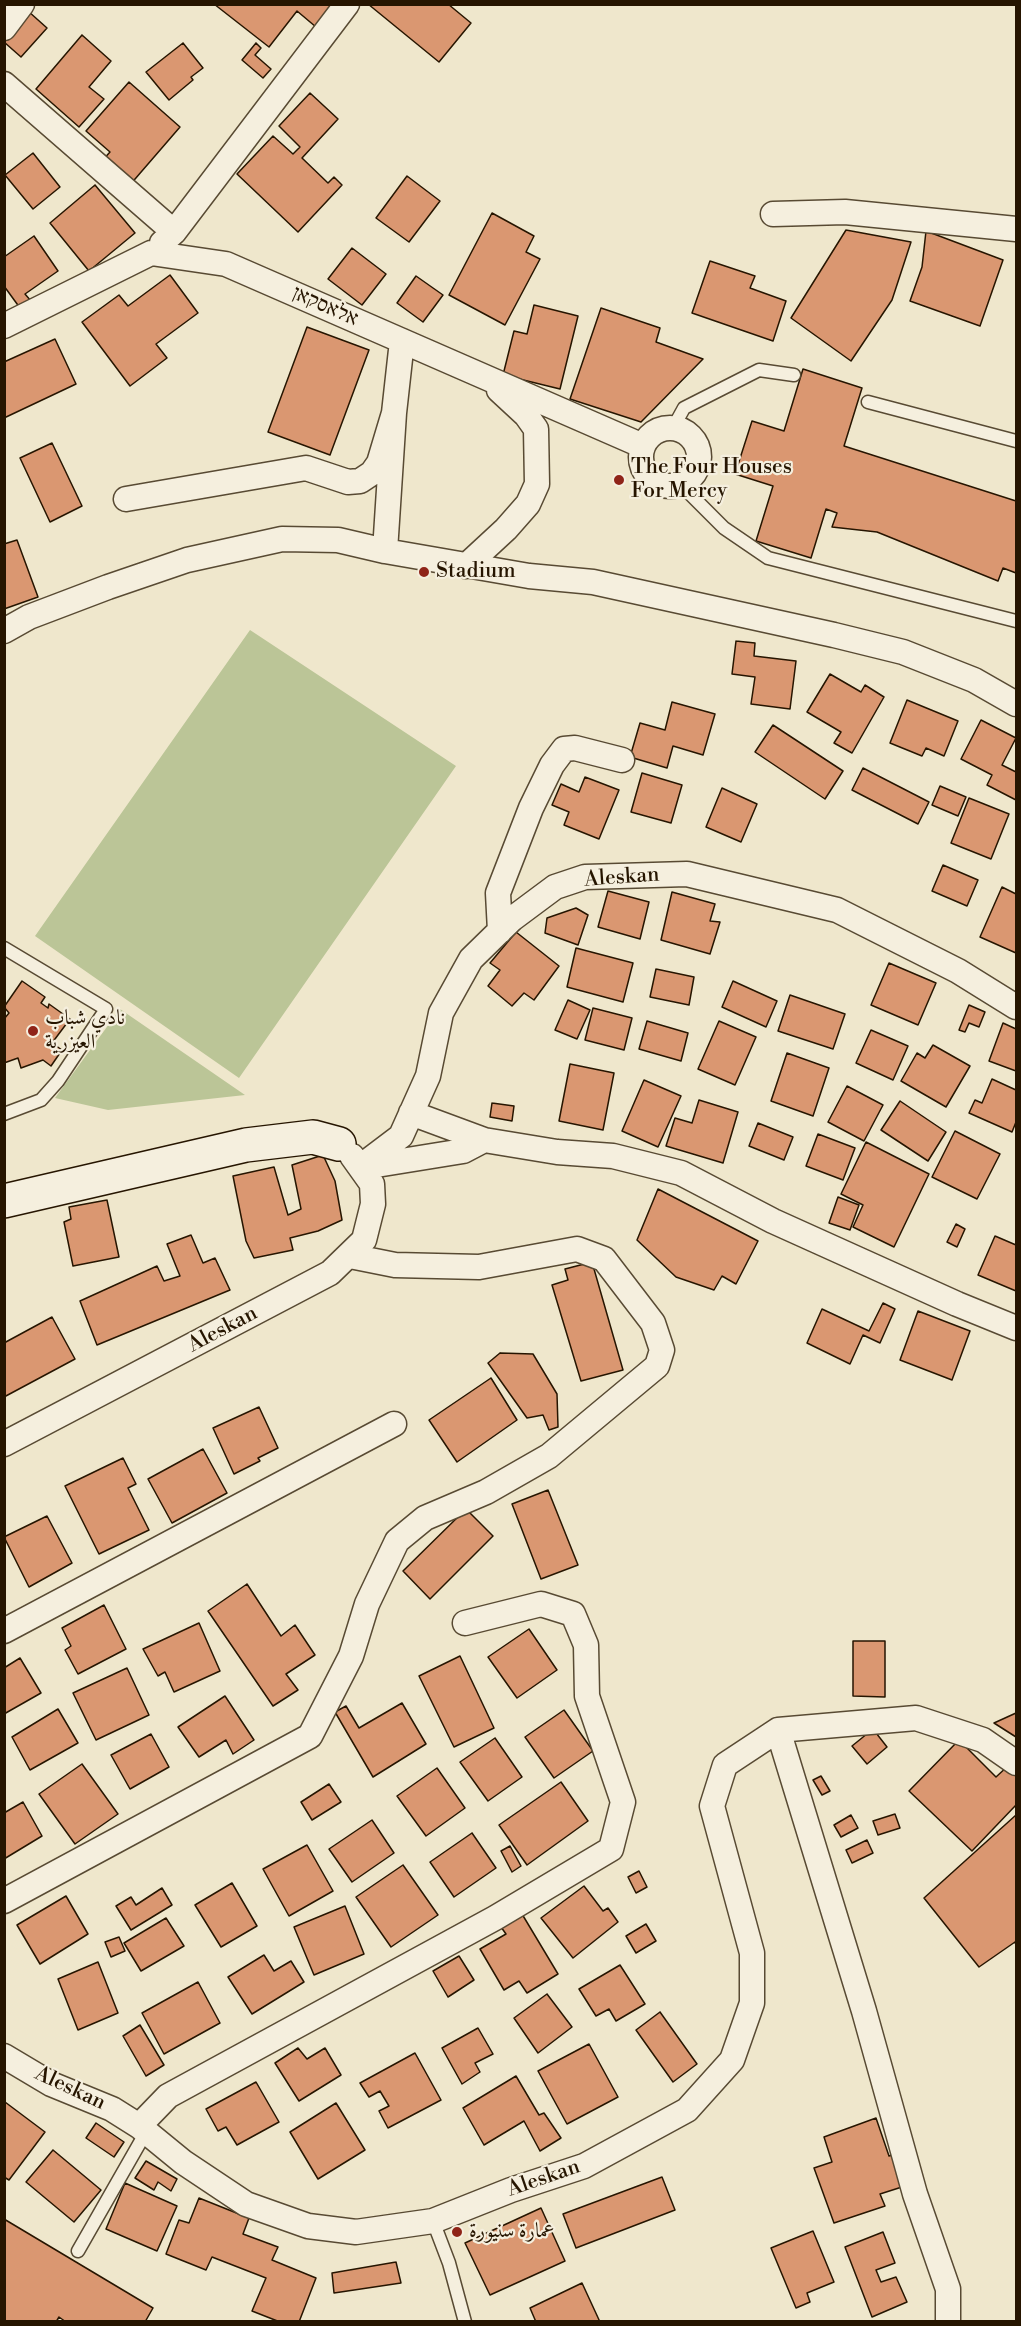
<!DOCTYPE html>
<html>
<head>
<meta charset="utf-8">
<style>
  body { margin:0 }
  #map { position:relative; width:1021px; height:2326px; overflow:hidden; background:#efe7cc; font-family:"Libre Bodoni",serif }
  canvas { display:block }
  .frame { position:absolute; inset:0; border:6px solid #261500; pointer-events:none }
</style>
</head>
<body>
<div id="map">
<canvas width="1021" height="2326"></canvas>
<div class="frame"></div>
</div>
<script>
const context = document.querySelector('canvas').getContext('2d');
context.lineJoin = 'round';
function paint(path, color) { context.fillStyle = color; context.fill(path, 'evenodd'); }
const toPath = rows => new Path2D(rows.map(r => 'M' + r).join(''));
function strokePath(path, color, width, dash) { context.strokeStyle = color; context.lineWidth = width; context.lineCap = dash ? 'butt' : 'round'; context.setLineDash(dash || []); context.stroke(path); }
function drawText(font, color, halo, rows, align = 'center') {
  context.font = font + ' "Libre Bodoni",Amiri,"Frank Ruhl Libre",serif'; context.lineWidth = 4.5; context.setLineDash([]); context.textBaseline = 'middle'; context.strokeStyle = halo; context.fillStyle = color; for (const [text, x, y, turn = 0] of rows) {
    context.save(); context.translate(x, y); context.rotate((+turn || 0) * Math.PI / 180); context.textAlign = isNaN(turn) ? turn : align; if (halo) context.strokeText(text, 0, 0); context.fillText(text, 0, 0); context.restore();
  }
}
paint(toPath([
  [250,630,456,766,239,1078,35,936],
  [120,1009,245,1095,108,1110,55,1098]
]), '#bbc597');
const building = toPath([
  [214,4,334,4,316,27,297,11,269,47,214,4],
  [368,4,448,4,471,23,439,62,368,4],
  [28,11,47,28,21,57,4,42,4,37,28,11],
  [82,35,111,61,89,87,104,99,79,127,36,89,82,35],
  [183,43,203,68,191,77,193,80,169,100,146,72,183,43],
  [256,43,261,48,255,55,271,69,263,78,242,60,256,43],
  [129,82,180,127,129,186,101,162,110,152,86,131,129,82],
  [310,93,338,119,302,158,328,183,334,177,342,185,298,232,237,174,273,136,293,154,300,147,279,126,310,93],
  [33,153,60,187,33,209,5,175,33,153],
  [407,176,440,201,409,242,376,218,407,176],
  [95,185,135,233,89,271,50,223,95,185],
  [492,213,534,236,526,252,540,259,505,325,449,295,492,213],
  [846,230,911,242,892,300,851,361,791,318,846,230],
  [926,231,1003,260,980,326,910,301,922,267,926,231],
  [34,236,58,271,25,294,31,301,20,308,4,286,4,257,34,236],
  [352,248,386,274,362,305,328,279,352,248],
  [710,261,755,276,750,288,786,301,773,341,692,313,710,261],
  [170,275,198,313,156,344,167,358,130,386,82,322,119,295,128,306,170,275],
  [416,276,443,295,423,322,397,303,416,276],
  [534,305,578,316,560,389,503,375,514,331,527,334,534,305],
  [601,308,660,328,656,342,703,359,641,422,570,399,601,308],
  [307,327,369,350,330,455,268,432,307,327],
  [55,339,76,384,4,418,4,362,55,339],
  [803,369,862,388,844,446,1016,501,1016,573,1003,568,998,581,877,532,832,527,837,513,826,509,811,558,756,541,773,486,735,474,752,421,784,431,803,369],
  [52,443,82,506,50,522,20,458,52,443],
  [17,540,38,597,4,609,4,544,17,540],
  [736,641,755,643,754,656,796,661,790,709,751,704,755,677,732,674,736,641],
  [830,674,861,692,865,685,884,697,852,753,834,743,841,732,807,712,830,674],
  [907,700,958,721,944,756,926,748,922,756,890,743,907,700],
  [672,702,715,714,703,755,673,746,667,768,630,757,640,723,665,730,672,702],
  [981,720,1016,738,1002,765,1016,772,1016,800,987,785,992,775,961,759,981,720],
  [773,725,843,771,825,799,755,752,773,725],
  [863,768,929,802,918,824,852,790,863,768],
  [642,773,682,785,671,823,631,812,642,773],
  [585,777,619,790,599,839,564,825,569,812,552,805,561,784,579,792,585,777],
  [940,786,966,797,958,816,932,805,940,786],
  [722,788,757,804,741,842,706,827,722,788],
  [969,798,1009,814,991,859,951,843,969,798],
  [943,865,978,880,967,906,932,891,943,865],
  [1002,887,1016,894,1016,953,980,937,1002,887],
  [608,891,649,902,640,939,598,927,608,891],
  [672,892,715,904,710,921,720,922,710,954,661,940,672,892],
  [576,908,588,915,578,945,545,933,547,918,576,908],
  [516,932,559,966,534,1000,524,993,512,1006,488,986,500,970,490,963,516,932],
  [576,948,633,963,623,1002,567,987,576,948],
  [889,963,936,983,918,1025,871,1005,889,963],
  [656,969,694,977,689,1005,650,997,656,969],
  [22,981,45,997,41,1003,48,1008,49,1004,70,1019,52,1043,62,1050,51,1066,43,1060,21,1068,18,1058,4,1063,4,1019,9,1013,4,1007,22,981],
  [733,981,777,1001,766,1027,722,1007,733,981],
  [790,995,845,1014,833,1049,778,1031,790,995],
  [568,1000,590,1010,577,1039,555,1030,568,1000],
  [969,1005,985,1012,979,1027,969,1023,965,1032,959,1030,969,1005],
  [593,1008,632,1018,624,1050,585,1040,593,1008],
  [647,1021,688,1033,681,1061,639,1049,647,1021],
  [719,1021,756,1037,735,1085,698,1069,719,1021],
  [1003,1023,1016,1029,1016,1071,989,1061,1003,1023],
  [871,1030,908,1046,893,1080,856,1063,871,1030],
  [933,1045,970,1066,946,1107,901,1081,917,1053,925,1058,933,1045],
  [787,1053,829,1068,813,1116,771,1101,787,1053],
  [570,1064,614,1073,603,1130,559,1121,570,1064],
  [992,1079,1016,1090,1016,1122,1012,1132,969,1113,975,1100,982,1103,992,1079],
  [644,1080,681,1096,658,1147,622,1131,644,1080],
  [847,1086,883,1105,864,1141,828,1122,847,1086],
  [699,1100,738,1112,723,1163,666,1146,675,1118,692,1123,699,1100],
  [900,1101,946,1132,928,1161,881,1130,900,1101],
  [492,1103,514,1106,512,1121,490,1117,492,1103],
  [758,1123,793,1137,784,1160,749,1146,758,1123],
  [955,1131,1000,1154,977,1199,932,1177,955,1131],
  [818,1134,855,1148,843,1180,806,1166,818,1134],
  [866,1142,929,1174,894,1247,853,1227,863,1205,841,1194,866,1142],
  [323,1155,335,1181,342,1220,318,1231,290,1238,293,1250,254,1258,246,1241,233,1176,274,1167,288,1215,301,1209,292,1165,323,1155],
  [658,1189,758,1241,736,1284,722,1276,714,1290,676,1277,637,1240,658,1189],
  [838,1197,859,1205,850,1230,829,1223,838,1197],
  [107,1200,119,1257,73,1266,64,1222,71,1219,69,1207,107,1200],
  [956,1224,965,1229,957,1247,947,1242,956,1224],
  [191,1235,203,1263,215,1258,230,1290,97,1345,80,1301,157,1266,164,1281,180,1276,167,1244,191,1235],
  [995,1236,1016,1245,1016,1291,978,1275,995,1236],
  [592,1262,623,1370,581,1381,552,1285,568,1280,565,1269,592,1262],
  [883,1303,895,1309,880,1343,863,1335,850,1364,807,1343,822,1309,869,1331,883,1303],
  [918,1311,970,1331,952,1380,900,1360,918,1311],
  [52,1317,75,1359,4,1397,4,1343,52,1317],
  [500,1353,533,1354,557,1394,558,1427,549,1430,543,1415,527,1418,488,1363,500,1353],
  [491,1378,517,1420,457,1462,429,1420,491,1378],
  [259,1407,278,1448,258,1458,260,1461,234,1474,213,1428,259,1407],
  [203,1449,227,1493,172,1523,148,1479,203,1449],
  [123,1458,136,1484,128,1488,149,1530,99,1554,65,1486,123,1458],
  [548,1490,578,1565,541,1579,512,1504,548,1490],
  [466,1509,493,1536,430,1599,403,1571,466,1509],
  [47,1516,72,1563,29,1587,4,1537,47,1516],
  [247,1584,281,1636,295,1625,315,1655,286,1674,298,1690,273,1706,208,1611,247,1584],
  [104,1605,126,1649,78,1674,65,1650,71,1646,62,1628,104,1605],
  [199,1623,220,1671,174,1692,165,1672,158,1676,143,1649,199,1623],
  [529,1629,557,1670,517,1698,488,1657,529,1629],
  [853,1641,885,1641,885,1697,853,1696,853,1641],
  [460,1656,494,1728,454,1747,419,1676,460,1656],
  [20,1658,41,1693,4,1714,4,1668,20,1658],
  [127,1668,149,1715,96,1740,73,1693,127,1668],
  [225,1696,254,1740,233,1754,226,1740,199,1757,178,1727,225,1696],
  [402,1703,426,1744,373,1777,335,1712,346,1706,359,1728,402,1703],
  [58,1709,78,1743,30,1770,12,1737,58,1709],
  [564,1710,593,1751,554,1778,525,1737,564,1710],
  [1016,1713,1016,1737,994,1723,1016,1713],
  [873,1729,887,1747,867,1764,852,1746,873,1729],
  [151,1734,169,1767,130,1789,111,1755,151,1734],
  [495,1738,522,1777,488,1801,460,1762,495,1738],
  [959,1740,996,1777,1009,1765,1016,1773,1016,1805,972,1851,909,1791,959,1740],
  [82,1764,118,1814,75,1844,39,1794,82,1764],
  [437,1768,465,1808,426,1836,397,1796,437,1768],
  [821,1776,830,1791,822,1795,813,1780,821,1776],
  [561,1782,588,1821,527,1865,499,1825,561,1782],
  [329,1784,341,1802,312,1820,301,1802,329,1784],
  [23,1802,42,1836,4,1859,4,1813,23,1802],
  [895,1814,900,1828,878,1835,873,1821,895,1814],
  [851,1815,858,1828,841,1837,834,1825,851,1815],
  [1016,1815,1016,1944,1015,1942,979,1967,924,1898,1016,1815],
  [372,1820,394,1853,352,1882,329,1849,372,1820],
  [472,1833,496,1868,454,1897,430,1862,472,1833],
  [867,1840,873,1853,852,1863,846,1850,867,1840],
  [307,1845,333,1891,289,1916,263,1869,307,1845],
  [510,1846,521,1866,512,1872,501,1851,510,1846],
  [403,1865,438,1915,391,1947,356,1897,403,1865],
  [639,1871,647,1887,636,1893,628,1877,639,1871],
  [232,1883,257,1926,221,1947,195,1905,232,1883],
  [584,1886,603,1911,608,1908,618,1922,573,1958,541,1918,584,1886],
  [162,1888,172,1905,131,1930,116,1906,131,1897,136,1905,162,1888],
  [66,1896,88,1934,40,1964,17,1925,66,1896],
  [345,1906,364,1954,314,1975,294,1927,345,1906],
  [522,1914,558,1974,527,1993,519,1981,504,1990,480,1949,506,1934,501,1927,522,1914],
  [166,1918,184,1946,141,1971,124,1943,166,1918],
  [646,1924,656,1941,636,1953,626,1936,646,1924],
  [119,1937,125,1951,111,1957,105,1942,119,1937],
  [264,1955,274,1971,291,1961,304,1982,252,2014,228,1977,264,1955],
  [459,1956,474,1980,448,1997,433,1971,459,1956],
  [98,1962,118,2013,78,2030,58,1979,98,1962],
  [620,1965,645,2004,616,2021,609,2009,596,2016,579,1989,620,1965],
  [198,1982,220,2023,164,2054,142,2013,198,1982],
  [547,1994,572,2027,538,2053,514,2018,547,1994],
  [660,2012,697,2064,673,2082,636,2030,660,2012],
  [140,2025,164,2065,146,2076,123,2036,140,2025],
  [478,2028,493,2054,475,2063,480,2072,462,2084,442,2048,478,2028],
  [589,2044,618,2097,567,2124,538,2071,589,2044],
  [298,2048,307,2059,325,2048,341,2075,299,2101,275,2063,298,2048],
  [415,2053,441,2100,388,2128,379,2111,389,2106,380,2091,369,2097,360,2083,415,2053],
  [516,2076,539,2115,544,2113,561,2138,540,2151,524,2121,484,2145,463,2108,516,2076],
  [256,2082,279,2122,237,2145,226,2127,218,2131,206,2109,256,2082],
  [5,2102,45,2132,9,2180,4,2177,5,2102],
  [336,2103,365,2150,318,2179,290,2132,336,2103],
  [876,2118,889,2156,895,2154,905,2186,880,2194,885,2206,834,2223,814,2168,832,2162,824,2137,876,2118],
  [96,2123,124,2142,114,2157,86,2138,96,2123],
  [53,2150,101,2190,74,2222,26,2182,53,2150],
  [146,2161,177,2179,171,2191,158,2182,154,2190,135,2178,146,2161],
  [662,2177,675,2210,576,2248,563,2214,662,2177],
  [125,2183,177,2206,157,2251,106,2229,125,2183],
  [199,2198,249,2218,243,2234,278,2247,272,2260,316,2278,299,2322,280,2322,252,2311,266,2278,212,2257,206,2270,166,2254,179,2220,189,2223,199,2198],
  [541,2208,565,2261,490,2295,465,2243,541,2208],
  [4,2219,153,2308,145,2322,66,2322,59,2317,56,2322,4,2322,4,2219],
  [813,2231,834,2282,807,2293,810,2302,796,2308,771,2248,813,2231],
  [883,2232,895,2263,876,2270,881,2282,896,2277,907,2302,872,2317,845,2247,883,2232],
  [396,2262,401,2283,334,2293,332,2273,396,2262],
  [582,2283,600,2322,536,2322,530,2308,582,2283]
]);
paint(building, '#da9771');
strokePath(building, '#261500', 1.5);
const lane = toPath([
  [868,402,1016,441],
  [673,428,684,408,759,370,794,375],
  [680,484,724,528,768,558,1016,621],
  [4,948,106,1009,58,1081,41,1100,4,1114],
  [433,2221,449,2263,465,2322],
  [78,2251,146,2132]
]);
const street = toPath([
  [4,28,22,4],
  [4,84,174,232,162,243],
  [773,214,845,212,1016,229],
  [174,232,347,4],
  [4,326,151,253,226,264,643,446],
  '641 457a29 29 0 1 1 58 0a29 29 0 1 1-58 0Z',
  [126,499,306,468,348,482,360,481,372,473,379,463,394,413],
  [385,551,394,413,402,341],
  [466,566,506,529,528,504,537,484,536,429,526,415,499,390],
  [4,631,29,617,108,587,187,560,282,539,338,540,385,551,529,576,593,582,834,635,903,652,974,680,1016,704],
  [500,931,498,893,531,808,552,765,564,749,575,748,622,760],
  [411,1113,484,1140,557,1152,613,1156,681,1173,773,1221,957,1304,1016,1328],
  [360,1167,401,1136,428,1076,441,1013,471,959,512,919,555,887,585,877,687,874,837,910,958,971,1016,1007],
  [364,1167,463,1151,484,1140],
  [4,1444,330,1273,364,1240,373,1204,372,1184,352,1156],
  [4,1631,394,1424],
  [778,1730,864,2011,915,2194,948,2289,948,2322],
  [4,1901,310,1736,351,1656,367,1604,397,1541,425,1518,486,1492,549,1456,657,1366,662,1350,653,1323,604,1259,577,1249,479,1267,395,1265,350,1256],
  [4,2056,51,2084,112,2109,139,2126,183,2162,246,2204,308,2226,356,2232,433,2221,511,2190,584,2166,687,2110,732,2060,752,2003,752,1953,712,1806,725,1765,778,1730,916,1718,983,1740,1016,1763],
  [139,2126,168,2096,495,1918,611,1849,623,1802,587,1696,586,1645,573,1614,541,1604,465,1623]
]);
const secondary = toPath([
  [4,1201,246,1145,313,1137,339,1144]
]);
strokePath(lane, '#584a33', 15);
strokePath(street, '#584a33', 27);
strokePath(secondary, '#261500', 36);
strokePath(lane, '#f5efde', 12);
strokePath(street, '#f5efde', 24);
strokePath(secondary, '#f5efde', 33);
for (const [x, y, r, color] of [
  [619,480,6,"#8f2418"],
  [424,572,6,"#8f2418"],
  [33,1031,6,"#8f2418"],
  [457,2232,6,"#8f2418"]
]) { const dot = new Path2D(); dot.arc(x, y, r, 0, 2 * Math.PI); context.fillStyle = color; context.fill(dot); strokePath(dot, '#f5efde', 2); }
drawText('21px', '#261500', '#f5efde', [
  ["אלאסקאן",325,307,24],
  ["Aleskan",622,878,-4],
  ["Aleskan",223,1330,-28],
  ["Aleskan",70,2089,25],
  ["Aleskan",544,2179,-19]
]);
drawText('21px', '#261500', '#f5efde', [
  ["The Four Houses",631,468],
  ["For Mercy",631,492],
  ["Stadium",436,572],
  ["نادي شباب",45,1019],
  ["العيزرية",45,1043],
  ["عمارة سنيورة",469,2232]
], 'left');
</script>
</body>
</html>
